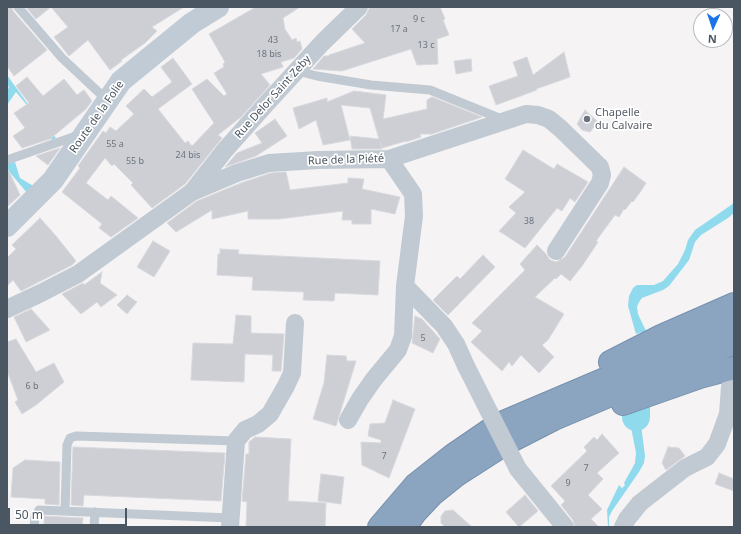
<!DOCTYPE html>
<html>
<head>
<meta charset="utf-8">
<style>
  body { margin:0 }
  #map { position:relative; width:741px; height:534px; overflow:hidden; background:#f5f3f3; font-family:"Noto Sans",sans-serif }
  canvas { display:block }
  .frame { position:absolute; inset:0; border:8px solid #4a5661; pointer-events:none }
  .north { position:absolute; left:693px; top:8px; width:40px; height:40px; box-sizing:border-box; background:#fff; border:1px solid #b7bbc0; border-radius:50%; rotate:183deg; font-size:11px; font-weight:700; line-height:16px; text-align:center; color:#4a5661 }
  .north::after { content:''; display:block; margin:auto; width:14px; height:18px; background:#1a73e8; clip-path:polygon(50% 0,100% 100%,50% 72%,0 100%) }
  .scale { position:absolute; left:8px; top:508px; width:119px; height:18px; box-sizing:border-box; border:2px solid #4a5661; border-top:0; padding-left:5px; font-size:12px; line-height:14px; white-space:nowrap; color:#4a5661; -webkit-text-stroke:3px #fff; paint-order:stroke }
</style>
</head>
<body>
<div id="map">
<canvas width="741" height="534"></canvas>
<div class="frame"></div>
<div class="north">N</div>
<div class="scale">50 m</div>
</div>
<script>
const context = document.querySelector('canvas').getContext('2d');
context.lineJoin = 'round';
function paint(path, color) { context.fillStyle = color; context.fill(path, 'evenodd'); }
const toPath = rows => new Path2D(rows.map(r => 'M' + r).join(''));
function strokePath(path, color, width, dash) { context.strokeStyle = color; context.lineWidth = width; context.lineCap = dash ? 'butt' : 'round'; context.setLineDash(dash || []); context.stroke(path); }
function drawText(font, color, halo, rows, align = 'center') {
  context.font = font + ' "Noto Sans",sans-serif'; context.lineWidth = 3.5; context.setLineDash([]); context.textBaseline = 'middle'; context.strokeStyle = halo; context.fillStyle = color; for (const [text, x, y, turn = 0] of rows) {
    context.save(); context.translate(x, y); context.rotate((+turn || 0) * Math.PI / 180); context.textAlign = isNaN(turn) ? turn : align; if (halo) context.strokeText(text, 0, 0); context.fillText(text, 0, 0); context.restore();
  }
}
paint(toPath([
  [7,75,32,110,56,138,52,140,32,111,16,92,7,105,7,91,9,87,7,84],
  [15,162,20,178,35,187,28,194,7,169,7,164],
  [734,203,734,213,728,218,701,235,695,242,689,260,669,286,663,290,642,298,639,302,637,307,638,314,646,331,636,334,628,306,629,296,633,288,637,285,654,285,663,281,678,264,685,250,688,240,695,230],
  [631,417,640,417,645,456,644,463,639,472,612,511,609,517,609,527,608,527,607,510,619,485,622,488,625,485,624,483,635,463,636,453,631,427]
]), '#90daee');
strokePath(toPath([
  [636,417,636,406]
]), '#90daee', 28);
const building = toPath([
  [7,7,12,7,13,11,47,50,14,76,7,66,7,7],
  [26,7,184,7,152,27,157,31,145,43,121,60,122,61,110,70,88,40,69,56,54,37,68,27,51,7,36,19,26,7],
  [256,7,300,7,283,18,285,29,292,40,296,38,297,42,300,41,302,49,294,58,281,62,283,67,261,74,270,85,241,117,218,135,222,138,185,184,152,208,131,185,133,183,114,164,112,166,105,158,86,183,108,200,111,196,138,218,111,237,99,228,102,224,62,192,80,168,78,166,103,131,106,133,110,127,116,131,134,114,126,106,144,89,152,97,172,82,161,67,173,58,192,84,158,109,185,143,188,141,192,146,214,123,192,89,207,79,224,96,227,94,214,73,224,67,223,64,225,62,209,34,256,7],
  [370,7,440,7,445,19,443,20,449,35,437,39,438,64,417,65,411,49,342,71,313,69,324,56,329,56,329,55,365,43,352,29,366,15,370,7],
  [564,52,570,77,536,89,537,90,496,105,489,86,518,76,513,62,527,57,533,75,564,52],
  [471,59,472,71,456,74,454,61,471,59],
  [27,77,43,96,64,79,77,95,84,90,92,101,86,109,50,139,22,148,13,136,25,128,14,113,29,103,16,86,27,77],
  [354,91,386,95,383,119,427,109,427,100,432,97,482,117,432,134,420,134,421,137,406,142,406,141,382,148,380,142,382,149,352,149,350,136,379,139,370,108,341,105,350,140,323,145,316,120,299,129,293,108,327,98,327,102,354,91],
  [585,110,598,122,590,132,582,130,577,124,585,110],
  [275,119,287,136,256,156,225,167,237,153,262,143,255,133,275,119],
  [60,148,48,165,36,156,60,148],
  [523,150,554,169,557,164,588,182,575,202,570,198,562,211,557,208,525,248,499,231,516,213,509,207,525,192,505,179,523,150],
  [7,167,20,195,7,207,7,167],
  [624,167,646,183,641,191,633,202,632,201,625,210,624,209,619,217,615,215,596,241,598,242,582,266,570,281,561,274,556,279,555,278,535,297,564,314,548,340,542,345,554,357,539,373,521,355,512,366,509,362,502,371,471,342,482,331,472,323,525,270,520,264,537,245,546,254,550,260,556,262,565,257,624,167],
  [286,172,290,190,348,183,348,178,364,179,362,189,400,197,395,214,371,209,371,224,352,224,352,220,342,220,343,211,279,219,248,219,248,211,212,219,212,210,176,232,167,223,197,201,241,183,271,173,286,172],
  [40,218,56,236,76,261,72,265,21,291,13,280,7,286,7,258,16,249,12,245,40,218],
  [153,241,170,251,154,277,137,267,153,241],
  [220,249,239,250,238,254,380,261,378,295,335,293,334,301,303,300,304,292,252,290,253,277,217,275,218,254,220,254,220,249],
  [483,255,495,267,448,315,433,300,457,276,460,279,483,255],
  [102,272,100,283,117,295,101,307,97,302,81,314,62,294,83,283,84,285,102,272],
  [127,295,137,302,127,314,117,305,127,295],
  [31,309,50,330,26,342,14,317,31,309],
  [236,315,251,316,251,333,284,334,281,371,272,371,273,355,245,354,244,382,191,380,193,343,233,344,236,315],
  [415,316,422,319,440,339,433,353,412,343,415,316],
  [16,339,36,372,54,363,64,382,36,405,22,414,15,402,18,400,7,371,7,342,16,339],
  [327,355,346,356,347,361,356,361,336,426,313,419,324,383,327,355],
  [393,400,415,409,389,478,362,465,361,442,381,443,381,440,368,436,370,424,385,423,393,400],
  [602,434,619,453,597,473,603,479,588,495,602,509,591,519,599,527,575,527,573,520,561,505,565,501,551,486,587,451,584,447,594,437,597,440,602,434],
  [255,437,291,439,288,501,326,503,325,527,246,527,247,502,242,501,246,454,249,454,249,442,255,437],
  [73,447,225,453,221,501,84,495,83,506,71,505,73,447],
  [668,447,679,448,685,456,666,470,662,463,668,447],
  [25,460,60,462,59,505,45,504,45,499,11,497,13,468,25,460],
  [719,473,734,479,734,491,715,484,719,473],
  [321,474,344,477,341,504,318,501,321,474],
  [525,495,538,511,519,527,506,512,525,495],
  [453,510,472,527,445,527,441,523,441,516,445,511,453,510],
  [44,516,83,518,82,527,44,527,44,516]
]);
paint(building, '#cdcfd5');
strokePath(building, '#d7d9de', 1);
const highway = toPath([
  [610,362,661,336,734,304],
  [623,404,700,377,734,368],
  [501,423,734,324],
  [511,441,554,419,734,343],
  [379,527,415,485,453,455,491,429],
  [405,527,416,512,432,495,457,475,499,448]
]);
strokePath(highway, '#7690ad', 24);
strokePath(toPath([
  [18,7,62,58,108,101],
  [297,71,317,76,371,85,430,90,504,120],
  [7,160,79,135],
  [65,511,67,445,70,438,76,436,236,441],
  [34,527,35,517,39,510,230,518],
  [94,527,95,512]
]), '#c1cad2', 9);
strokePath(toPath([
  [192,192,225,150,266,104,322,43,359,7],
  [405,286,444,326,456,344,466,366],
  [7,309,41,293,78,274,192,192,237,173,269,163,318,160,389,159,526,114,538,115,549,119,561,129,600,167,602,175,600,183,556,251],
  [348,420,360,399,374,379,398,350,403,336,405,286,414,216,413,194,389,159],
  [518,469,565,527],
  [230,527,236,441,245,430,258,424,270,414,286,386,292,373,295,323],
  [623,527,627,519,640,503,685,468,707,457,717,444,728,414,730,387,734,382]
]), '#c1cad2', 18);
strokePath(toPath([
  [7,226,53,180,121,81,192,23,218,7]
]), '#c1cbd6', 22);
strokePath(highway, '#8ba5c1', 22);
strokePath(toPath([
  [466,366,518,469]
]), '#c1cad2', 18);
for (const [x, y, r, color] of [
  [587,119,4,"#6b7280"]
]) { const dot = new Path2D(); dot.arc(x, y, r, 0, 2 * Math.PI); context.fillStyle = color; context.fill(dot); strokePath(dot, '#fff', 1.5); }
drawText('9px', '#6b747e', null, [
  ["9 c",419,19],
  ["17 a",399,29],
  ["43",273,40],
  ["13 c",426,45],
  ["18 bis",269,54],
  ["55 a",115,144],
  ["24 bis",188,155],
  ["55 b",135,161],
  ["38",529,221],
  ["5",423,338],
  ["6 b",32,386],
  ["7",384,456],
  ["7",586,468],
  ["9",568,483]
]);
drawText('11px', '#4a5661', '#fff', [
  ["Rue Delor Saint Zeby",273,97,-48],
  ["Route de la Folie",97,117,-55],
  ["Rue de la Piété",346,160,-2]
]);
drawText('11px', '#5b616d', '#fff', [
  ["Chapelle",595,113],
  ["du Calvaire",595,126]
], 'left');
</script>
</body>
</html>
